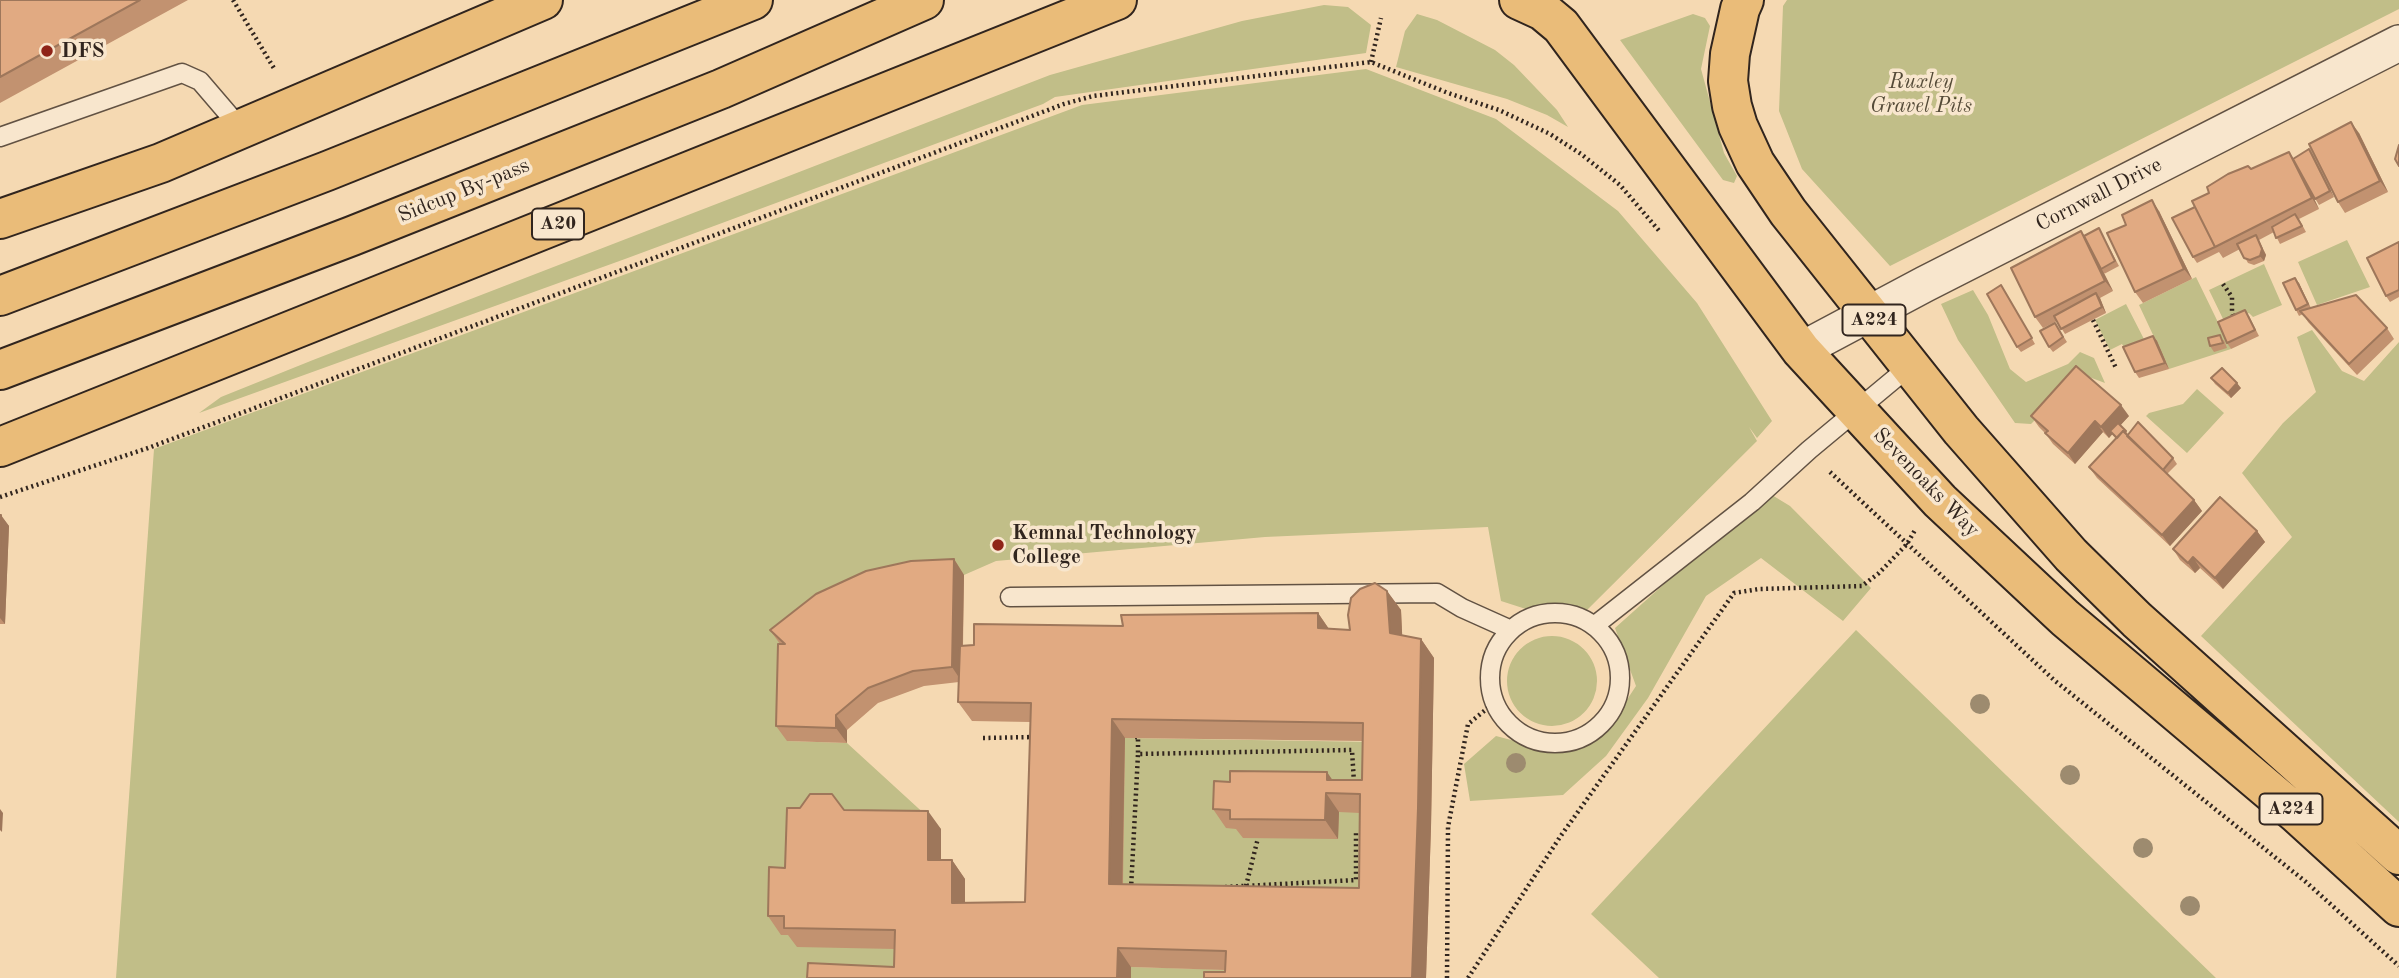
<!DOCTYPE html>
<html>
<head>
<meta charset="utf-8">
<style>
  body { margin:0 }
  canvas { display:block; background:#f5d9b2 }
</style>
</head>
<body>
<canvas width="2399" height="978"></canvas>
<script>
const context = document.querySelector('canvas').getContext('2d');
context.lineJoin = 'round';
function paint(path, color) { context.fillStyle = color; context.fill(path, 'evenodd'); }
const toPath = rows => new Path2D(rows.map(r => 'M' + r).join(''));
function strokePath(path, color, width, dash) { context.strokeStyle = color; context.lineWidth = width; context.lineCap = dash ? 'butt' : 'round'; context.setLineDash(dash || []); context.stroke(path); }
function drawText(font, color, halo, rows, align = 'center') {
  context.font = font + ' "Old Standard TT",serif'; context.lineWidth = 7; context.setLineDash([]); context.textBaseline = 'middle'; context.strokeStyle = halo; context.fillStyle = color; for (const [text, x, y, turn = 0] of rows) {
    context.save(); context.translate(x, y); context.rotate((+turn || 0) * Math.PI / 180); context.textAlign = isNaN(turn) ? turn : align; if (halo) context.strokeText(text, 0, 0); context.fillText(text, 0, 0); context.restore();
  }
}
paint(toPath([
  [1787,0,2399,0,2399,9,1890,266,1802,169,1779,111,1783,6],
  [1324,5,1348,7,1371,25,1366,53,1055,97,1043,104,625,259,199,413,221,397,313,360,1050,75,1242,21],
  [1417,14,1437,20,1495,50,1514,65,1557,110,1568,127,1547,115,1507,99,1396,67,1405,31],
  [1693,14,1705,18,1710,26,1701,69,1724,153,1737,176,1734,183,1723,180,1620,40],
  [1366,69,1496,119,1618,211,1697,303,1772,421,1757,438,1749,427,1757,441,1586,611,1553,605,1529,610,1501,601,1488,527,1265,537,996,561,964,575,922,576,787,741,847,743,941,829,857,829,797,935,908,949,908,978,116,978,154,449,1082,105],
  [2347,240,2370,287,2317,305,2298,262],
  [2264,264,2282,305,2253,317,2249,313,2225,323,2209,290],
  [2196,277,2231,349,2169,369,2139,305],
  [1973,290,1988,315,2010,369,2026,382,2068,364,2080,352,2094,358,2105,383,2081,374,2031,424,2015,423,1958,340,1941,304],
  [2126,304,2146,343,2127,352,2122,344,2110,350,2095,320],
  [2312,330,2342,371,2364,381,2399,342,2399,822,2201,636,2292,537,2242,473,2283,423,2316,392,2297,337],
  [2197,389,2224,413,2187,453,2146,416,2149,413,2183,404],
  [1767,492,1790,506,1871,588,1843,621,1761,558,1706,596,1648,698,1606,756,1563,795,1470,801,1464,764,1496,736,1557,752,1607,730,1636,686,1615,628],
  [1856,630,2216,978,1659,978,1591,914],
  '1507 681a45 45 0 1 1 90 0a45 45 0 1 1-90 0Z',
  [1125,738,1377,742,1372,907,1122,903],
  [1131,967,1240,970,1239,978,1131,978]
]), '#c1be88');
const lane = toPath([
  [0,137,182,73,200,81,242,130],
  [1010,597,1437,593,1462,608,1511,630],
  '1490 678a65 65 0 1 1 130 0a65 65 0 1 1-130 0Z',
  [1594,626,1752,502,1809,450,1910,366]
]);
const street = toPath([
  [1801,350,1925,284,2399,43]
]);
const primary = toPath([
  [1519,0,1543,11,1561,26,1801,350,1940,501,2065,618,2297,814,2399,907],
  [1744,0,1740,9,1730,54,1728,81,1732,106,1738,126,1755,163,1788,212,1961,430,2071,555,2137,620,2399,855]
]);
const highway = toPath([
  [0,219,161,163,543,0],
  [0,296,327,171,753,0],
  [0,370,352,236,721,89,924,0],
  [0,447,1117,0]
]);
strokePath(lane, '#625243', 21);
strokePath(street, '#625243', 38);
strokePath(primary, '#31251e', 42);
strokePath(highway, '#31251e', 42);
strokePath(toPath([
  [233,0,275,70],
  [1371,62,1381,18],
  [2223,284,2232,297,2232,313,2234,318],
  [2093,320,2116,368],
  [1830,472,2054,680,2306,882,2399,966],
  [0,497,148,448,1064,104,1093,96,1371,62,1448,93,1499,110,1550,134,1581,154,1620,185,1661,233],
  [1135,737,1138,737,1138,754],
  [983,738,1035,737],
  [1246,886,1258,838],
  [1225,887,1356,880,1356,830],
  [1131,889,1138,754,1352,750,1354,783],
  [1447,978,1448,827,1468,724,1494,703],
  [1468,978,1560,837,1734,593,1759,589,1862,586,1879,573,1907,544,1915,530]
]), '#31251e', 4.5, [2, 3.5]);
strokePath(lane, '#f8e6cd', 18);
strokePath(street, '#f8e6cd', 35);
strokePath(primary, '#eabc79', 38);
strokePath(highway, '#eabc79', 38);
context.fillStyle = '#9d8b6f';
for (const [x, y] of [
  [1980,704],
  [1516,763],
  [2070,775],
  [2143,848],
  [2190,906]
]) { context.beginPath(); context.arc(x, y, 10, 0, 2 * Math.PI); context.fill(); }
paint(toPath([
  [0,0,188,0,0,103],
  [2359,133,2388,192,2345,213,2338,202],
  [2309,149,2334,197,2319,205,2310,190,2319,209,2299,219,2306,232,2280,244,2274,232,2259,240,2266,255,2264,261,2254,265,2248,263,2240,249,2223,258,2219,252,2197,263,2193,257,2195,207,2209,193,2251,169,2294,159],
  [2159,211,2192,279,2143,303,2135,292],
  [2099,228,2119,266,2104,274,2104,273,2113,291,2100,298,2106,313,2065,334,2057,321,2043,328,2035,317,2081,231,2084,237],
  [2399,242,2399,297,2390,302,2386,296],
  [2299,283,2311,308,2387,328,2394,339,2357,375,2308,322,2303,314,2299,316,2296,310],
  [2005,291,2035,344,2021,352,2017,347],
  [2249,316,2259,336,2231,349,2227,343],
  [2055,323,2067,342,2053,352,2049,347],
  [2153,336,2157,341,2169,369,2139,378,2135,372],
  [2224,340,2227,348,2214,352,2210,346],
  [2211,378,2241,388,2231,398,2215,384],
  [2031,416,2129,416,2120,425,2128,434,2173,458,2177,464,2167,474,2194,500,2202,511,2170,546,2097,478,2089,467,2116,439,2112,434,2109,438,2103,432,2075,464,2053,444,2045,433,2039,427],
  [0,515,9,526,5,624,0,624],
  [2257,531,2265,542,2223,589,2200,568,2195,573,2180,560,2173,549],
  [954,559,964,575,963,646,1123,626,1318,613,1329,629,1350,630,1387,591,1401,610,1402,635,1421,639,1434,658,1431,827,1426,978,1204,978,1225,972,1225,970,1131,967,894,967,895,949,797,947,788,935,781,935,768,916,785,868,844,810,941,829,941,860,952,860,965,879,965,903,1025,902,1030,722,972,721,958,702,959,682,924,686,878,703,847,730,847,743,787,741,776,726,780,644,770,630],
  [1125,738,1363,741,1362,780,1213,809,1226,828,1236,829,1243,838,1338,839,1339,812,1360,813,1359,888,1123,885]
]), '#c29270');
paint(toPath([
  [2351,122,2359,133,2388,192,2380,181],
  [2309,149,2313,155,2334,197,2330,191],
  [2289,152,2296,162,2319,209,2312,198],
  [2152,200,2159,211,2192,279,2184,269],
  [2081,231,2088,242,2113,291,2105,281],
  [2256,235,2266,255,2264,261,2260,256],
  [2295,278,2299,283,2311,310],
  [2096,293,2100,298,2106,313,2102,307],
  [2153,336,2157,341,2169,369,2165,363],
  [2237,383,2241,388,2231,398,2228,393],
  [2121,405,2129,416,2109,438,2101,427],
  [2095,421,2103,432,2075,464,2068,453],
  [2194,500,2202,511,2170,546,2162,535],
  [1,515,9,526,5,624,0,618,0,548],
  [2257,531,2265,542,2223,589,2215,578],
  [2193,557,2200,568,2195,573,2188,563],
  [954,559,964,575,962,682,952,667],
  [1387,591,1401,610,1403,652,1390,633],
  [1318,613,1331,632,1318,628],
  [1421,639,1434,658,1431,827,1426,978,1412,978],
  [836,715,847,730,847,743,836,728],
  [1112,719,1125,738,1122,903,1109,884],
  [1327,772,1340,791,1327,780],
  [1326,793,1339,812,1338,839,1325,820],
  [0,809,3,813,2,832,0,830],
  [928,811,941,829,941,879,928,860],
  [952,860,965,879,965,922,952,903],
  [1118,948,1131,967,1131,978,1117,978]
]), '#9e775b');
const building = toPath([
  [0,0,140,0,0,77,0,0],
  [2351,122,2380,181,2338,202,2309,144,2351,122],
  [2399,145,2399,166,2395,159,2399,145],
  [2309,149,2330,191,2315,199,2293,159,2309,149],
  [2289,152,2312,198,2215,247,2192,201,2209,193,2207,187,2228,174,2248,166,2251,169,2289,152],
  [2152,200,2184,269,2135,292,2107,233,2126,225,2122,215,2152,200],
  [2195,207,2215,247,2193,257,2172,218,2195,207],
  [2295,214,2302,226,2276,238,2272,227,2295,214],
  [2099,228,2115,261,2101,269,2084,236,2099,228],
  [2081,231,2105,281,2035,317,2011,268,2081,231],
  [2256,235,2262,249,2260,256,2250,260,2244,258,2237,244,2256,235],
  [2399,242,2399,290,2386,296,2367,258,2399,242],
  [2295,278,2308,304,2296,310,2283,283,2295,278],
  [2001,285,2032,338,2017,347,1987,294,2001,285],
  [2096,293,2102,307,2061,329,2054,316,2096,293],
  [2356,295,2387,328,2349,364,2300,311,2356,295],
  [2245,310,2255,330,2227,343,2218,322,2245,310],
  [2055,323,2063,337,2049,347,2040,331,2055,323],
  [2220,335,2223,343,2210,346,2208,338,2220,335],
  [2153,336,2165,363,2135,372,2123,347,2153,336],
  [2076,366,2121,405,2101,427,2095,421,2068,453,2045,433,2048,431,2031,416,2076,366],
  [2222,368,2237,383,2228,393,2211,378,2222,368],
  [2138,422,2173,458,2163,470,2127,436,2138,422],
  [2118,423,2126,431,2125,433,2123,431,2117,438,2110,431,2118,423],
  [2123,431,2194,500,2162,535,2089,467,2123,431],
  [2220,497,2257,531,2215,578,2193,557,2188,563,2173,549,2220,497],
  [0,515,1,515,0,548,0,515],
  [954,559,952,667,913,671,868,688,836,715,836,728,776,726,778,644,785,644,770,630,816,594,866,571,911,561,954,559],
  [1375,583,1387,591,1390,633,1421,639,1418,808,1412,978,1204,978,1204,972,1225,972,1226,951,1118,948,1117,978,807,978,808,963,894,967,895,930,784,928,784,916,768,916,769,867,785,868,787,808,800,808,810,794,832,794,844,810,928,811,928,860,952,860,952,903,1025,902,1031,703,958,702,960,646,974,645,974,624,1123,626,1121,615,1318,613,1318,628,1350,630,1348,615,1351,598,1360,589,1375,583],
  [1112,719,1363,723,1362,780,1327,780,1327,772,1230,771,1230,782,1214,781,1213,809,1230,810,1230,819,1325,820,1326,793,1360,794,1359,888,1109,884,1112,719]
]);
paint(building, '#e1aa82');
strokePath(building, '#9e775b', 2);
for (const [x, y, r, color] of [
  [47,51,7,"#8f2418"],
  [998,545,7,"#8f2418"]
]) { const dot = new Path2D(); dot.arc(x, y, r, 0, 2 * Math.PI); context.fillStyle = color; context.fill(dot); strokePath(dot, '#f8e6cd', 2.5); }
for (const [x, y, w] of [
  [558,224,52],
  [1874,320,63],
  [2291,809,63]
]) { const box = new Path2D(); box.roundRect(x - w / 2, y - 15.5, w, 31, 5); context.fillStyle = '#f8e6cd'; context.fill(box); strokePath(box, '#31251e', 2); }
drawText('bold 19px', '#31251e', null, [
  ["A20",558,224],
  ["A224",1874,320],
  ["A224",2291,809]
]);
drawText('bold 21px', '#31251e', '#f8e6cd', [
  ["DFS",61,51],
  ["Kemnal Technology",1012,533],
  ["College",1012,557]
], 'left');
drawText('italic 21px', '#554b38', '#f8e6cd', [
  ["Ruxley",1921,82],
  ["Gravel Pits",1921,106]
]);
drawText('21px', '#31251e', '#f8e6cd', [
  ["Sidcup By-pass",464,191,-22],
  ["Cornwall Drive",2099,195,-27],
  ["Sevenoaks Way",1926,483,46]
]);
</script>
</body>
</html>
